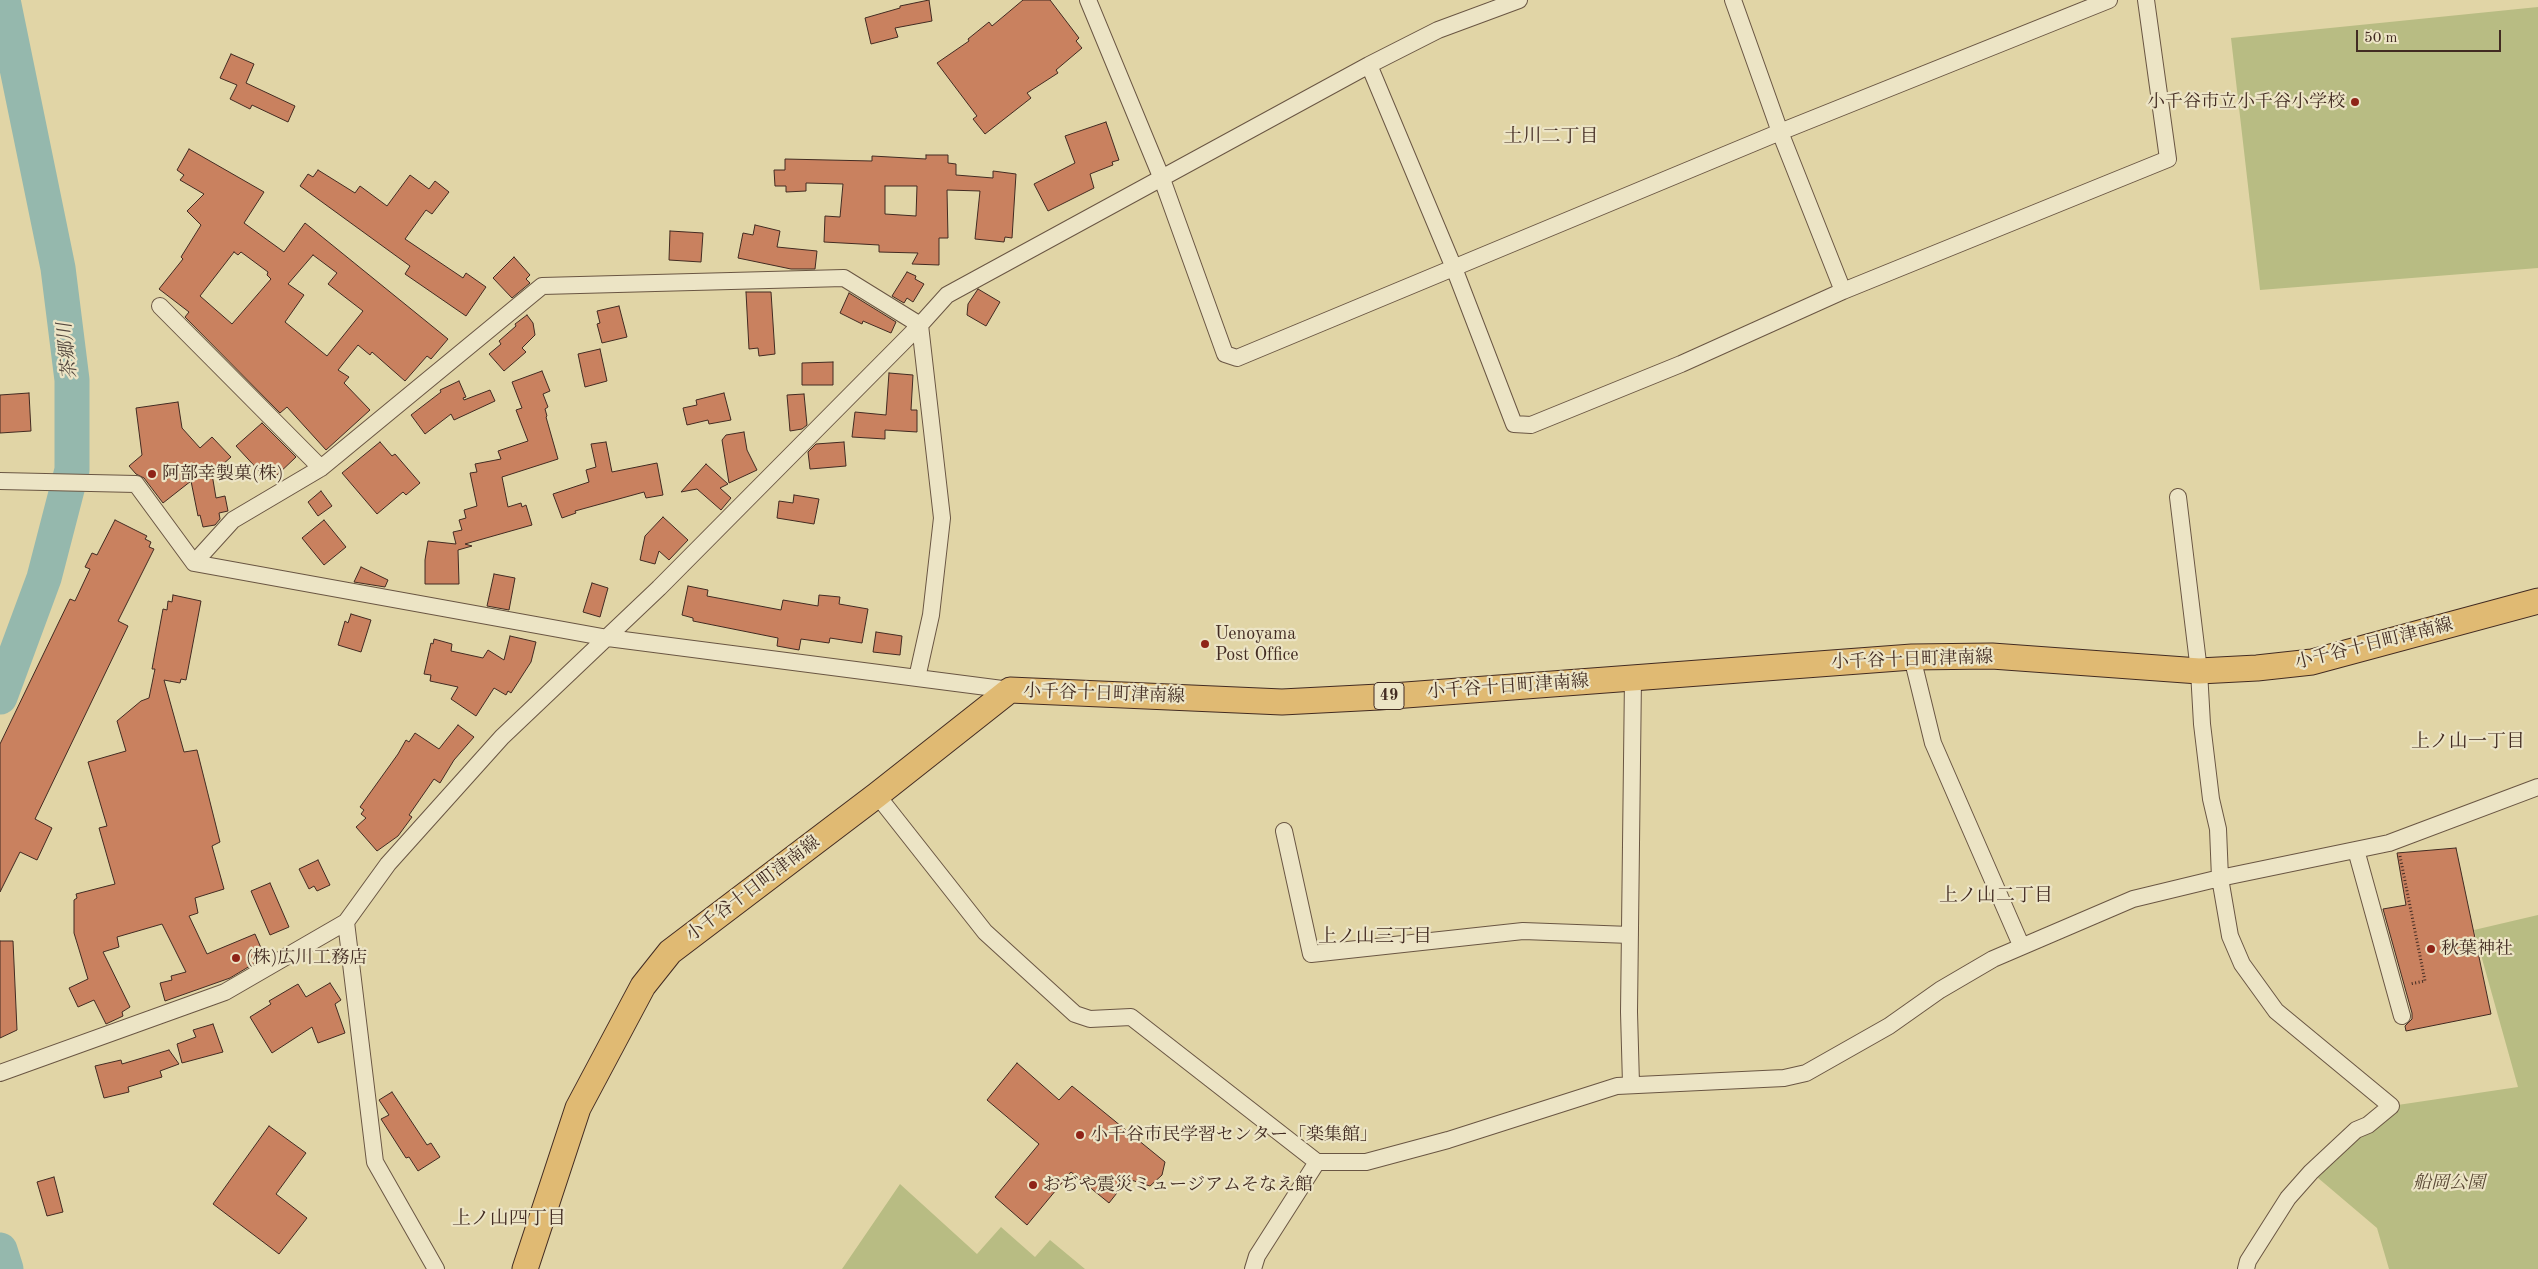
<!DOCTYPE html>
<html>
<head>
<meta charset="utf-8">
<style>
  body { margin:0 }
  #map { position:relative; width:2538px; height:1269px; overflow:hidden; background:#e1d5a6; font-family:"Old Standard TT",serif }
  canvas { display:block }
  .scale { position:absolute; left:2356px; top:30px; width:145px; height:22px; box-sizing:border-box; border:2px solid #422b22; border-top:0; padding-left:6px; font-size:15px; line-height:18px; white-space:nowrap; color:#422b22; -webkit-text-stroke:4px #ece4c5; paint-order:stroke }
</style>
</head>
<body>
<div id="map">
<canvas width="2538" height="1269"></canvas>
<div class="scale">50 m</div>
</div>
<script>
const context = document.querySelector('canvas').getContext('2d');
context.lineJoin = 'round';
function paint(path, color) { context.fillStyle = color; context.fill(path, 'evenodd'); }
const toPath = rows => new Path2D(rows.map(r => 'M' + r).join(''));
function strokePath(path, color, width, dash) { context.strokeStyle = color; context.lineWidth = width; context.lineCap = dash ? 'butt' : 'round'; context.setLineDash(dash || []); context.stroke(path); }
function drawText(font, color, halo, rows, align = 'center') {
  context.font = font + ' "Old Standard TT","Noto Serif JP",serif'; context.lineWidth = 4.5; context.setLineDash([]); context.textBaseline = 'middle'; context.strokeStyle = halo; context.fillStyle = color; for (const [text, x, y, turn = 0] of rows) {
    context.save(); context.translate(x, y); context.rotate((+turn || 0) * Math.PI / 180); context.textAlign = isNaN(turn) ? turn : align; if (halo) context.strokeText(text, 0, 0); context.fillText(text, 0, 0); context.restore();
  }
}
paint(toPath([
  [2538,7,2538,268,2260,290,2231,38],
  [2538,915,2538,1269,2389,1269,2377,1228,2311,1172,2391,1106,2518,1087,2474,930],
  [900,1184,977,1254,1001,1227,1035,1257,1050,1240,1085,1269,842,1269]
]), '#b8bc83');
strokePath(toPath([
  [0,697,44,578,72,470,72,380,58,268,3,0],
  [0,1250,6,1269]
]), '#95b8ad', 35);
const building = toPath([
  [929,0,932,21,895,28,898,37,871,44,865,18,900,8,900,6,929,0],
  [1023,0,1050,0,1079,38,1076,41,1082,48,1056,70,1058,73,1027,93,1031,98,985,134,973,119,977,116,937,63,969,41,968,39,989,22,992,26,1023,0],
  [231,54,254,64,246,83,295,106,288,122,252,105,250,109,230,99,237,85,220,78,231,54],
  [1106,122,1119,160,1112,162,1113,165,1090,174,1094,188,1048,211,1034,184,1075,163,1065,136,1106,122],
  [189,149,264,192,244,223,284,252,305,223,448,339,431,359,427,356,405,381,372,352,370,355,358,345,338,370,349,377,344,383,370,410,326,450,287,407,280,413,185,317,189,312,159,289,183,259,181,257,201,225,187,211,204,194,180,180,184,175,177,170,189,149],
  [234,252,238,255,241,252,268,272,267,275,271,279,232,324,200,296,234,252],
  [313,255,337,273,328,284,363,311,327,356,285,322,304,295,288,284,313,255],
  [926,155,948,155,948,163,956,164,956,175,993,178,993,171,1016,174,1012,238,1005,237,1004,242,975,239,980,191,947,190,948,238,939,238,939,265,912,264,918,253,879,252,879,245,824,242,825,216,840,217,843,184,806,183,806,191,786,192,786,186,775,186,774,170,785,170,785,159,872,161,872,156,926,159,926,155],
  [885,186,917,186,916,216,885,214,885,186],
  [318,170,355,193,360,186,387,206,410,175,429,189,435,181,449,192,432,214,426,210,405,239,463,278,466,273,486,287,466,316,405,274,410,266,300,186,308,174,313,177,318,170],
  [755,225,780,231,777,247,817,251,815,269,791,269,738,258,743,233,753,235,755,225],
  [670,231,703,233,701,262,669,260,670,231],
  [514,257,530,275,526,279,530,283,512,298,493,278,514,257],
  [907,272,916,276,915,279,924,284,913,302,907,298,904,303,892,296,907,272],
  [978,289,1000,302,986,326,967,315,968,304,978,289],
  [746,292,771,292,775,354,759,356,758,348,749,349,746,292],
  [849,293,896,322,891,333,863,321,862,324,840,313,849,293],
  [619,306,627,337,602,343,597,324,600,323,597,311,619,306],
  [527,315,533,323,535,335,522,348,526,352,504,371,489,354,501,344,499,341,516,326,515,324,527,315],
  [600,349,607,381,585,387,578,354,600,349],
  [833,362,833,385,802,385,802,363,833,362],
  [542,371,550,391,543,394,548,407,545,409,547,416,546,417,558,459,502,477,508,507,521,503,522,507,526,505,532,525,465,544,472,546,458,550,459,584,425,584,425,560,428,541,456,544,453,532,462,530,459,520,466,518,464,510,477,506,470,473,477,472,475,464,501,459,498,451,528,441,516,410,522,408,512,382,542,371],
  [889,373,913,375,911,410,917,410,917,432,885,430,885,439,852,437,855,412,886,415,889,373],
  [459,381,466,397,463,398,464,400,490,390,495,401,454,420,451,414,425,434,411,415,441,392,440,390,459,381],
  [29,393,31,431,0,433,0,395,29,393],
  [724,393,731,420,709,424,708,420,687,425,683,408,697,405,696,400,724,393],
  [804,394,807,425,802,429,790,431,787,395,804,394],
  [178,402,182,428,200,448,212,437,231,457,212,474,216,498,225,496,228,511,219,513,220,519,215,525,203,527,200,515,198,516,191,481,163,503,144,478,136,474,129,466,142,455,136,408,178,402],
  [262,423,296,457,275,477,266,467,260,472,236,446,262,423],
  [744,432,747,450,757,470,729,483,722,440,726,435,744,432],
  [380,442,392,456,395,454,420,483,406,495,403,492,377,514,342,473,380,442],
  [606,442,612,472,657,463,663,495,646,498,644,492,575,511,576,513,562,518,553,494,589,482,586,470,596,467,591,444,606,442],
  [844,442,846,466,810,469,808,452,816,444,844,442],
  [706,464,728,484,720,488,731,498,721,510,697,489,681,492,706,464],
  [321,491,332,506,318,516,308,502,321,491],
  [794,495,819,499,814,524,777,518,779,501,793,503,794,495],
  [663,517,688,540,669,560,659,551,655,564,640,560,645,536,663,517],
  [115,520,147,536,145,539,151,542,149,547,154,549,118,621,128,626,35,819,52,828,37,860,20,852,0,892,0,744,70,599,75,601,90,569,85,567,92,553,97,555,115,520],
  [324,520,346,547,324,565,302,538,324,520],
  [361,567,388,580,385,587,354,582,361,567],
  [494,574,515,578,509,610,487,606,494,574],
  [592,583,608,588,600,617,583,612,592,583],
  [688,586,708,590,707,596,781,610,783,600,818,606,819,595,840,597,839,604,868,609,862,643,830,638,829,643,801,639,799,650,777,646,778,638,693,621,693,618,682,615,688,586],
  [173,595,201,601,186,680,181,679,180,683,164,680,184,752,197,750,220,842,212,846,224,889,195,898,198,913,189,916,207,954,255,934,265,957,230,978,165,1001,160,983,172,980,171,976,186,972,162,924,117,937,119,947,103,952,130,1007,122,1012,123,1016,106,1024,94,1000,78,1007,69,988,88,979,74,933,74,900,77,898,76,894,115,884,99,828,107,826,88,762,126,751,117,721,141,701,149,698,155,669,152,669,163,609,167,610,168,601,172,602,173,595],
  [351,614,371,620,361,652,338,645,345,621,348,623,351,614],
  [876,632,902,636,900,655,873,652,876,632],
  [510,636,536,642,531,662,511,693,508,691,506,695,494,688,476,716,451,699,458,687,430,681,431,675,424,674,431,643,433,644,434,639,452,644,451,651,483,658,488,650,504,660,510,636],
  [458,725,474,737,454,760,440,783,434,779,409,815,412,817,398,836,377,851,356,827,366,818,361,814,364,810,360,807,398,754,406,740,409,742,415,733,439,749,458,725],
  [2456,848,2491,1014,2406,1031,2405,1026,2412,1019,2412,1013,2383,909,2406,905,2397,853,2456,848],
  [318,860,330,885,317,891,314,886,309,889,299,869,318,860],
  [270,883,289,927,270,935,251,891,270,883],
  [0,941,13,941,17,1030,0,1038,0,941],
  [330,983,341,1000,335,1004,345,1033,318,1043,312,1027,272,1053,250,1017,271,1004,269,1001,298,984,306,997,330,983],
  [213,1024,223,1052,182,1063,177,1044,196,1037,193,1030,213,1024],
  [169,1050,179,1064,160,1071,162,1077,128,1087,129,1092,104,1098,95,1066,121,1060,122,1064,169,1050],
  [1017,1063,1059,1100,1072,1086,1165,1162,1162,1175,1150,1186,1128,1179,1109,1203,1071,1172,1027,1225,995,1197,1039,1144,987,1100,1017,1063],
  [392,1092,427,1145,431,1143,440,1157,418,1171,409,1157,406,1158,381,1119,389,1115,379,1100,392,1092],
  [269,1126,306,1153,276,1194,307,1218,279,1254,213,1204,269,1126],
  [54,1177,63,1212,47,1216,37,1182,54,1177]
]);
paint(building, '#c9815f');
strokePath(building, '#422b22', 1);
const minor = toPath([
  [1088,0,1162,179,1225,354,1237,358,1780,132,2109,0],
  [1733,0,1780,132,1843,291],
  [1369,65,1454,268,1514,424,1531,425,1681,364,1843,291,2168,159,2146,0],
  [160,306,321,468],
  [0,481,136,484,194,563,608,638,1010,690],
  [2178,497,2199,671,2202,724,2211,799,2218,829,2220,878,2230,936,2242,964,2276,1011,2391,1106,2368,1125,2356,1130,2311,1172,2288,1198,2248,1261,2246,1269],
  [194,563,233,520,321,468,542,286,844,278,920,325],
  [1912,657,1933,743,2021,945],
  [917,678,931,615,942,518,920,325],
  [877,795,985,932,1075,1014,1090,1019,1131,1017,1317,1162,1366,1162,1448,1140,1617,1086,1784,1078,1806,1073,1889,1026,1940,990,1993,959,2133,899,2220,878,2389,843,2538,787],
  [1284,831,1311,954,1523,931,1630,935],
  [2356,850,2402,1016],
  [346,922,375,1162,436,1269],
  [0,1073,225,992,346,922,388,864,502,737,659,588,920,325,947,295,1369,65,1438,30,1519,0],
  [1631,1084,1629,1012,1633,677],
  [1253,1269,1257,1256,1317,1162]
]);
const primary = toPath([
  [525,1269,578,1108,643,986,670,952,877,795,1010,690,1282,702,1379,697,1912,657,1992,656,2199,671,2257,668,2312,662,2538,601]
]);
strokePath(minor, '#6a5643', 18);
strokePath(primary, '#422b22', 27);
strokePath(toPath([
  [2400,856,2425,981,2410,984]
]), '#422b22', 3, [1, 2.5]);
strokePath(minor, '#ece4c5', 16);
strokePath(primary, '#e0ba73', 25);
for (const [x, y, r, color] of [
  [2355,102,5,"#8f2418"],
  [152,474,5,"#8f2418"],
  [1205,644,5,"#8f2418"],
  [2431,949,5,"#8f2418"],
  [236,958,5,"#8f2418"],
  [1080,1135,5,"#8f2418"],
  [1033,1185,5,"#8f2418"]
]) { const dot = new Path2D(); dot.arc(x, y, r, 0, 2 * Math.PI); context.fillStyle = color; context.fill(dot); strokePath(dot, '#ece4c5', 2); }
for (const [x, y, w] of [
  [1389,696,30]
]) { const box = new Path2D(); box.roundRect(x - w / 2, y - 13.5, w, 27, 4); context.fillStyle = '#ece4c5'; context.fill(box); strokePath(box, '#422b22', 1); }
drawText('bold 16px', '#422b22', null, [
  ["49",1389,696]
]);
drawText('18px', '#422b22', '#ece4c5', [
  ["小千谷市立小千谷小学校",2345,102,"right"],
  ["阿部幸製菓(株)",162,474],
  ["Uenoyama",1215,634],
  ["Post Office",1215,655],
  ["秋葉神社",2441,949],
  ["(株)広川工務店",246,958],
  ["小千谷市民学習センター「楽集館」",1090,1135],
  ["おぢや震災ミュージアムそなえ館",1043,1185]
], 'left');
drawText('18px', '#422b22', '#ece4c5', [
  ["小千谷十日町津南線",2374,644,-14],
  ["小千谷十日町津南線",1912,660,-2],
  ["小千谷十日町津南線",1508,687,-4],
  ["小千谷十日町津南線",1104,694,2],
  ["小千谷十日町津南線",753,889,-37]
]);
drawText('italic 18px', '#5a4835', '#ece4c5', [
  ["船岡公園",2449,1183]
]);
drawText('19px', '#422b22', '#ece4c5', [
  ["土川二丁目",1551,137],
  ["上ノ山一丁目",2468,742],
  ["上ノ山二丁目",1996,896],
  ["上ノ山三丁目",1375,937],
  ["上ノ山四丁目",509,1219]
]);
drawText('italic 19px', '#53473e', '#ece4c5', [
  ["茶郷川",68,351,-96]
]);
</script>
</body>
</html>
